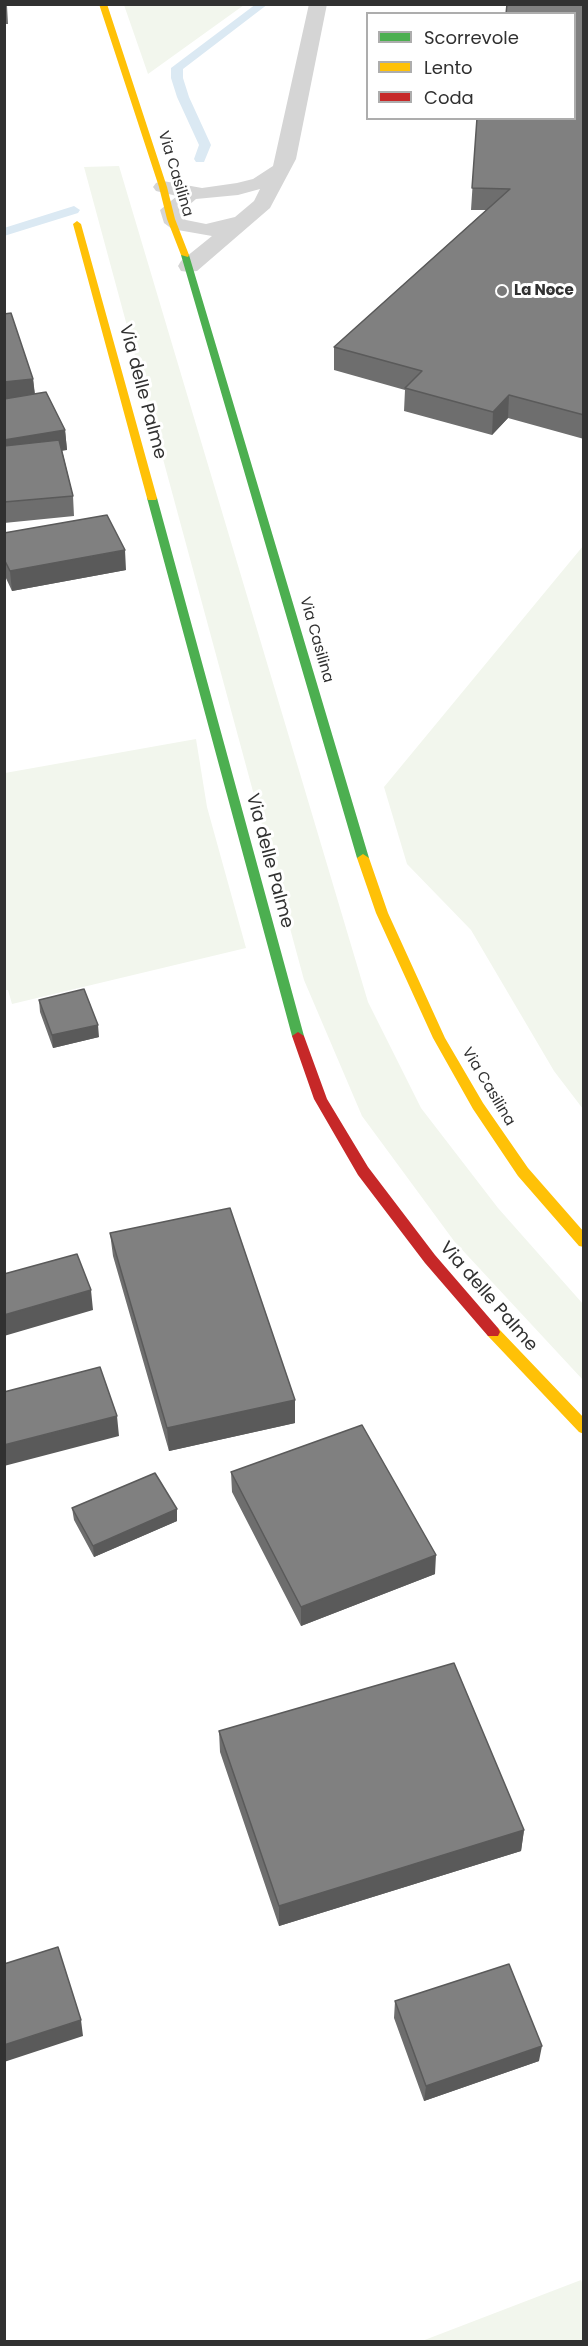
<!DOCTYPE html>
<html>
<head>
<meta charset="utf-8">
<style>
  body { margin:0 }
  #map { position:relative; width:588px; height:2346px; overflow:hidden; background:#fff; font-family:Poppins,sans-serif }
  canvas { display:block }
  .frame { position:absolute; inset:0; border:6px solid #313131; pointer-events:none }
  .legend { position:absolute; left:366px; top:12px; width:210px; height:108px; box-sizing:border-box; background:#fff; border:2px solid #adadad; margin:0; padding:8px 10px; list-style:none; font-size:18px; color:#313131 }
  .legend li { display:flex; align-items:center; gap:12px; height:30px }
  .legend b { width:30px; border:2px solid #adadad }
</style>
</head>
<body>
<div id="map">
<canvas width="588" height="2346"></canvas>
<div class="frame"></div>
<ul class="legend">
<li><b style="height:8px;background:#4caf50"></b>Scorrevole</li>
<li><b style="height:8px;background:#ffc107"></b>Lento</li>
<li><b style="height:8px;background:#c62828"></b>Coda</li>
</ul>
</div>
<script>
const context = document.querySelector('canvas').getContext('2d');
context.lineJoin = 'round';
function paint(path, color) { context.fillStyle = color; context.fill(path, 'evenodd'); }
const toPath = rows => new Path2D(rows.map(r => 'M' + r).join(''));
function strokePath(path, color, width, dash) { context.strokeStyle = color; context.lineWidth = width; context.lineCap = dash ? 'butt' : 'round'; context.setLineDash(dash || []); context.stroke(path); }
function drawText(font, color, halo, rows, align = 'center') {
  context.font = font + ' Poppins,sans-serif'; context.lineWidth = 6; context.setLineDash([]); context.textBaseline = 'middle'; context.strokeStyle = halo; context.fillStyle = color; for (const [text, x, y, turn = 0] of rows) {
    context.save(); context.translate(x, y); context.rotate((+turn || 0) * Math.PI / 180); context.textAlign = isNaN(turn) ? turn : align; if (halo) context.strokeText(text, 0, 0); context.fillText(text, 0, 0); context.restore();
  }
}
paint(toPath([
  [124,5,124,4,244,5,148,74],
  [119,166,368,1002,421,1108,498,1208,583,1304,583,1380,454,1241,362,1116,304,980,84,167],
  [583,546,583,1109,554,1071,471,930,407,864,384,787],
  [196,739,207,807,246,948,12,1004,8,990,4,990,5,773],
  [581,2280,584,2287,583,2341,422,2341]
]), '#f2f6ed');
paint(toPath([
  [256,4,268,4,183,69,183,78,189,97,211,145,204,162,196,162,194,159,199,145,177,97,171,78,171,68,256,4],
  [74,206,80,210,78,213,4,236,4,228,74,206]
]), '#dbe9f3');
paint(toPath([
  [309,4,327,4,296,159,270,208,197,271,189,272,181,271,178,266,181,261,212,236,172,229,164,223,160,210,177,196,156,191,153,187,156,183,163,181,202,188,237,183,253,179,273,166,309,4],
  [260,189,254,201,235,217,206,224,186,220,181,217,181,212,196,199,238,195,260,189]
]), '#d5d5d5');
paint(toPath([
  [185,252,189,255,369,858,367,861,363,862,357,858,181,255,185,252],
  [152,495,157,498,304,1036,298,1040,292,1036,147,498,152,495]
]), '#4caf50');
paint(toPath([
  [99,4,107,4,167,187,175,219,189,255,188,257,181,255,167,219,159,187,99,4],
  [77,221,81,224,157,498,156,500,148,500,147,498,73,224,77,221],
  [363,854,369,858,388,913,445,1038,483,1103,528,1168,584,1232,584,1247,579,1246,518,1176,473,1109,433,1038,376,913,357,858,363,854],
  [493,1326,498,1328,584,1418,584,1434,579,1432,488,1336,486,1332,488,1328,493,1326]
]), '#ffc107');
paint(toPath([
  [298,1032,304,1036,327,1099,368,1167,435,1255,498,1328,500,1332,498,1336,488,1336,425,1263,358,1175,314,1099,292,1036,298,1032]
]), '#c62828');
paint(toPath([
  [4,4,7,6,8,24,4,24],
  [584,4,584,439,508,418,492,435,404,411,405,390,334,370,334,347,486,210,471,210,477,118,574,118],
  [4,94,6,120,4,120],
  [4,314,33,379,35,394,65,430,67,450,62,450,73,496,74,516,4,523],
  [4,533,126,570,12,591,4,574],
  [39,1000,99,1037,53,1048,40,1012],
  [110,1233,295,1400,295,1423,169,1451,113,1256],
  [231,1472,435,1574,301,1626,232,1492],
  [72,1508,177,1521,94,1557,74,1520],
  [219,1731,524,1830,521,1851,279,1926,220,1752],
  [395,2001,539,2061,424,2101,394,2018]
]), '#6e6e6e');
paint(toPath([
  [33,379,35,398,4,402,4,382],
  [509,395,508,418,492,435,493,412],
  [65,430,67,450,4,461,4,440],
  [125,550,126,570,12,591,10,571],
  [98,1025,99,1037,53,1048,52,1035],
  [91,1290,93,1310,4,1336,4,1315],
  [295,1400,295,1423,169,1451,167,1428],
  [117,1416,119,1436,4,1466,4,1445],
  [177,1509,177,1521,94,1557,93,1546],
  [436,1555,435,1574,301,1626,301,1607],
  [524,1830,521,1851,279,1926,279,1906],
  [81,2020,83,2036,4,2062,4,2045],
  [542,2046,539,2061,424,2101,426,2086]
]), '#5a5a5a');
const building = toPath([
  [507,4,584,4,584,415,509,395,493,412,405,388,422,371,334,347,510,189,472,188,477,118,574,118,574,14,506,14,507,4],
  [11,313,33,379,4,382,4,314,11,313],
  [46,392,65,430,4,440,4,399,46,392],
  [59,440,73,496,4,502,4,446,59,440],
  [107,515,125,550,10,571,4,559,4,533,107,515],
  [84,989,98,1025,52,1035,39,1000,84,989],
  [230,1208,295,1400,167,1428,110,1233,230,1208],
  [77,1254,91,1290,4,1315,4,1274,77,1254],
  [100,1367,117,1416,4,1445,4,1392,100,1367],
  [362,1425,436,1555,301,1607,231,1472,362,1425],
  [155,1473,177,1509,93,1546,72,1508,155,1473],
  [454,1663,524,1830,279,1906,219,1731,454,1663],
  [58,1947,81,2020,4,2045,4,1964,58,1947],
  [509,1964,542,2046,426,2086,395,2001,509,1964]
]);
paint(building, '#808080');
strokePath(building, '#5a5a5a', 1.5);
for (const [x, y, r, color] of [
  [502,291,6,"#797979"]
]) { const dot = new Path2D(); dot.arc(x, y, r, 0, 2 * Math.PI); context.fillStyle = color; context.fill(dot); strokePath(dot, '#fff', 2); }
drawText('15px', '#313131', '#fff', [
  ["Via Casilina",175,174,73],
  ["Via Casilina",316,640,74],
  ["Via Casilina",488,1087,59]
]);
drawText('bold 15px', '#313131', '#fff', [
  ["La Noce",514,291]
], 'left');
drawText('18px', '#313131', '#fff', [
  ["Via delle Palme",142,392,75],
  ["Via delle Palme",269,861,75],
  ["Via delle Palme",488,1297,49]
]);
</script>
</body>
</html>
